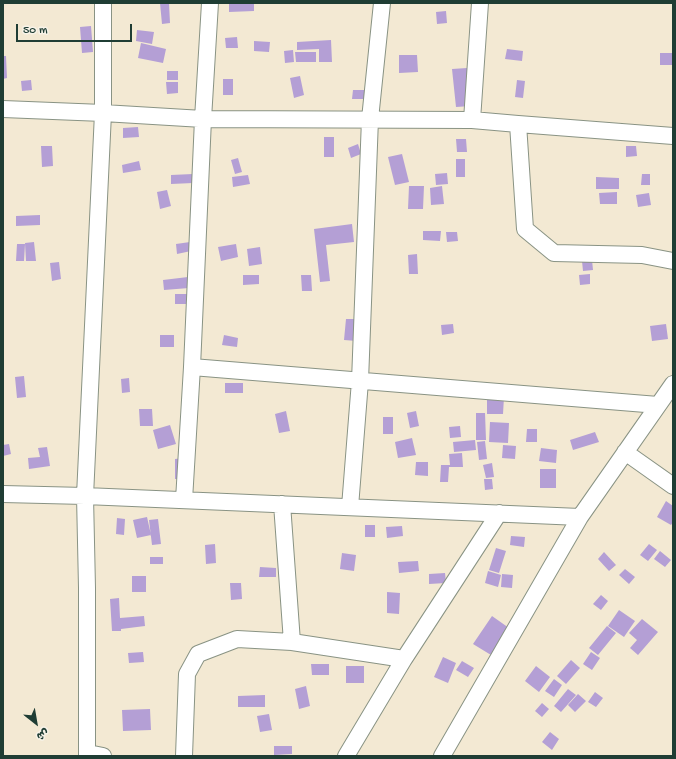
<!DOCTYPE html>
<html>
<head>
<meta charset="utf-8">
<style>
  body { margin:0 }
  #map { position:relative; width:676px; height:759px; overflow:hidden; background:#f3e9d3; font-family:"Gochi Hand","Playpen Sans Arabic",sans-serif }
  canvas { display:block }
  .frame { position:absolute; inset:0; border:4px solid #1f3d34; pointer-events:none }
  .north { position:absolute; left:16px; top:703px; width:40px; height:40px; -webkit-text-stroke:3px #f7f3e8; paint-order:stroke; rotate:149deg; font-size:11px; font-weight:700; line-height:16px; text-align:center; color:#1f3d34 }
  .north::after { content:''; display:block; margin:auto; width:14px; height:18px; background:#1f3d34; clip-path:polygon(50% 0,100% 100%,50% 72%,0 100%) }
  .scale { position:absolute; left:16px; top:24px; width:116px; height:18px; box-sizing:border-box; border:2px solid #1f3d34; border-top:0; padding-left:5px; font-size:12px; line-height:14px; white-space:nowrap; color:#1f3d34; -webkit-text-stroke:3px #f7f3e8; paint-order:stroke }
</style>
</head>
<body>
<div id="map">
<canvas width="676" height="759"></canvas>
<div class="frame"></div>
<div class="north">ش</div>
<div class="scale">50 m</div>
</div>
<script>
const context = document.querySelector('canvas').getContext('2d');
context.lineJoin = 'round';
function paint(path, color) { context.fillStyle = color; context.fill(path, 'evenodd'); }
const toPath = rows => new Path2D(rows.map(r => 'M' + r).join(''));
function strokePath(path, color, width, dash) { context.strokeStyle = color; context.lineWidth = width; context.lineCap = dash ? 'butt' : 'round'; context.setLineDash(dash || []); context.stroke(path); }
paint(toPath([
  [160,3,169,3,170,23,162,24],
  [229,3,254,3,254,11,229,12],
  [446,11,447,23,437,24,436,12],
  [91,26,93,52,82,53,80,27],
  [137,30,154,32,152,44,136,41],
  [237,37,238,48,226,48,225,38],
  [331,40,332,62,319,62,319,49,297,50,297,42],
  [254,41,270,42,269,52,254,51],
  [141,43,166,49,163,63,138,58],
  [507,49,523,51,522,61,505,59],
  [293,50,294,62,285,63,284,51],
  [295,52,316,52,316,62,296,62],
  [660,53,673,53,673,65,660,65],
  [399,55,417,55,418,72,399,73],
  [3,56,6,56,7,78,3,79],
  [467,68,471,106,456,107,452,69],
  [167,71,178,71,178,80,167,80],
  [300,76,304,95,294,98,290,78],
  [223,79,233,79,233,95,223,95],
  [31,80,32,90,22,91,21,81],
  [517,80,525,81,523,98,515,97],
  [166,82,178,82,178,93,167,94],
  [353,90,365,90,364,99,352,99],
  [138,127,139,137,123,138,123,128],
  [324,137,334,137,334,157,324,157],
  [456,139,466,139,467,152,457,152],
  [358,144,361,154,351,158,348,148],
  [41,146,52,146,53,166,42,167],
  [626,146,636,146,637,156,626,157],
  [402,154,409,182,395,185,388,157],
  [238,158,242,172,235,174,231,160],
  [456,159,465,159,465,177,456,177],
  [139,161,141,170,123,173,122,165],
  [447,173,448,184,436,185,435,174],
  [193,174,193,183,171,184,171,175],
  [642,174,650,174,650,185,641,185],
  [248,175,250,184,233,187,232,177],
  [596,177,619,178,619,189,596,189],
  [409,186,424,186,423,209,408,209],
  [442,186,444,204,431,205,430,188],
  [167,190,171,206,160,209,157,192],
  [617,192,617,204,600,204,599,193],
  [649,193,651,205,638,207,636,195],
  [40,215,40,225,16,226,16,216],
  [352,224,354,242,326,245,330,281,320,282,314,229],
  [423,231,441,231,440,241,423,240],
  [446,232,457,232,458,241,447,242],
  [34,242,36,261,26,261,25,243],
  [190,242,191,251,177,254,176,244],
  [17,244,25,244,24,261,16,261],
  [236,244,238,257,221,261,218,247],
  [260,247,262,264,249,266,247,249],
  [417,254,418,274,409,274,408,255],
  [592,260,593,270,583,271,582,261],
  [59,262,61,279,52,281,50,263],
  [590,274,590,284,580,285,579,275],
  [243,275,259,275,259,284,243,285],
  [301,275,311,275,312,291,302,291],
  [188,277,189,288,164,290,163,280],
  [175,294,188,294,188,304,175,304],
  [346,319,359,319,357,341,344,340],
  [453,324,454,333,442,335,441,325],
  [666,324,668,339,652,341,650,326],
  [160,335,174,335,174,347,160,347],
  [224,335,238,338,237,347,222,345],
  [24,376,26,397,17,398,15,377],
  [129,378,130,392,122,393,121,379],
  [225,383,243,383,243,393,225,393],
  [487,396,504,397,503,414,487,414],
  [139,409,152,409,153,426,140,426],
  [286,411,290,431,279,433,275,414],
  [416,411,419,426,410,428,407,413],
  [476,413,485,413,486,440,476,440],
  [383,417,393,417,393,434,383,434],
  [490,422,509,423,508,443,489,442],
  [170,425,176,444,158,449,153,430],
  [460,426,461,437,450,438,449,427],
  [527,429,537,429,537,442,526,442],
  [595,432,599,442,573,450,570,440],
  [412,438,416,455,398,458,395,442],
  [475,440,476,450,454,452,453,442],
  [485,441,487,459,479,460,477,442],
  [9,444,11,454,3,456,3,445],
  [503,445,516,446,515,459,502,458],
  [47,447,50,466,29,469,28,458,40,457,38,448],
  [541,448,557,450,556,463,539,461],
  [462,453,463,467,449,467,448,482,440,482,441,465,450,465,449,454],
  [184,458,184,479,175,479,175,459],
  [416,462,428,462,428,476,415,475],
  [492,463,494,477,486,478,483,465],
  [540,469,556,469,556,488,540,488],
  [484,479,492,479,493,489,485,490],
  [666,501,673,506,673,522,671,525,657,517],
  [147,517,151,535,137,538,133,520],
  [117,518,125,519,124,535,116,534],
  [158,519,161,544,152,545,149,520],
  [365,525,375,525,375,537,365,537],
  [402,526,403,536,387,538,386,527],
  [511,536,525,537,524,547,510,545],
  [215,544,216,563,206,564,205,545],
  [649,544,657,550,648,561,640,555],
  [496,548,506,551,499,573,489,570],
  [660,551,671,560,665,567,654,559],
  [604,552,616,565,609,571,598,559],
  [342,553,356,555,354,571,340,569],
  [150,557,163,557,163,564,150,564],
  [418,561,419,571,399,573,398,562],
  [260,567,276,568,276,577,259,577],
  [625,569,635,577,629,584,619,575],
  [488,571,501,575,498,587,485,583],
  [445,573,446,583,429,584,429,574],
  [502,574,513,575,512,588,501,587],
  [132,576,146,576,146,592,132,592],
  [230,583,241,583,242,599,231,600],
  [387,592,400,593,399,614,387,613],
  [601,595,608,601,601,610,593,604],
  [119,598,120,618,144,616,145,626,121,629,121,631,112,631,110,599],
  [619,610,635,621,624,637,608,626],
  [492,616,509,628,491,655,473,644],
  [642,619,658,632,638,655,630,648,637,640,629,633],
  [607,626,616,633,598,655,589,648],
  [143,652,144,662,129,663,128,653],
  [591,652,600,658,592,670,583,664],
  [443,657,456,663,448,683,434,677],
  [571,660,580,668,566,684,557,676],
  [462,661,474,668,468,677,456,670],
  [311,664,329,664,329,675,312,675],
  [346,666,364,666,364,683,346,683],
  [536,666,550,677,539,692,525,681],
  [554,679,562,685,554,697,545,691],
  [306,686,310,706,299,709,295,689],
  [568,689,576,695,561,712,554,706],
  [595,692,603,698,596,707,588,702],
  [578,694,586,701,575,712,568,705],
  [265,695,265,707,238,707,238,696],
  [542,703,549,709,542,717,535,711],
  [150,709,151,730,123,731,122,710],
  [269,714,272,730,260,732,257,716],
  [550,732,559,739,552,750,542,742],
  [274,746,292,746,292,754,274,755]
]), '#b49fd5');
const minor = toPath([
  [3,109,103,113,203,119,472,120,518,124,673,136],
  [472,120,480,3],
  [518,124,525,229,554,253,642,255,673,261],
  [192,367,658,405],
  [625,452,673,486],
  [3,494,85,496,580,517],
  [184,500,192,367,203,119,210,3],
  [282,504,292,642],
  [350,507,360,381,370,119,382,3],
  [88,753,103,756],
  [87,756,87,588,85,496,103,113,103,3],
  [184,756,187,674,198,654,237,639,292,642,404,659],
  [346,756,404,659,499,513],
  [442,756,580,517,673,384]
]);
strokePath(minor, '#899384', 18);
strokePath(minor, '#fff', 16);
</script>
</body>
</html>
